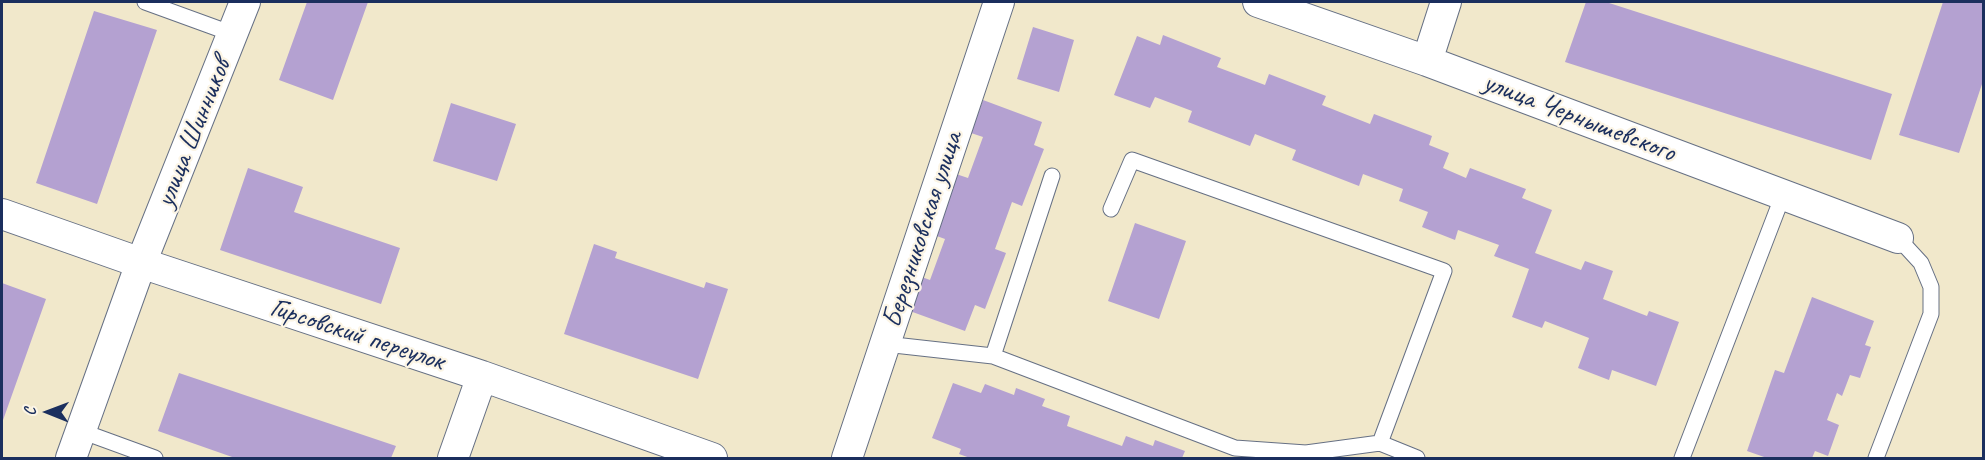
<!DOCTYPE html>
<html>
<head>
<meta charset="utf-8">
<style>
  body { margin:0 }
  #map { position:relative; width:1985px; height:460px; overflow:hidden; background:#f1e8cb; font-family:Caveat,sans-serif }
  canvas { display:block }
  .frame { position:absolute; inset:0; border:3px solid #1b2f5e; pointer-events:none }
  .north { position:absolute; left:18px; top:382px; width:60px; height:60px; -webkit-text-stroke:4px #fcf5e5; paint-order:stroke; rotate:271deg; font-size:16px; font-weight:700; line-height:24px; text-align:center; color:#1b2f5e }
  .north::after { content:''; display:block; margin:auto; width:21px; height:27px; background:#1b2f5e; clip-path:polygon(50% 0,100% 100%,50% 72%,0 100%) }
</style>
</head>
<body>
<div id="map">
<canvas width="1985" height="460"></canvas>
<div class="frame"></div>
<div class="north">С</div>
</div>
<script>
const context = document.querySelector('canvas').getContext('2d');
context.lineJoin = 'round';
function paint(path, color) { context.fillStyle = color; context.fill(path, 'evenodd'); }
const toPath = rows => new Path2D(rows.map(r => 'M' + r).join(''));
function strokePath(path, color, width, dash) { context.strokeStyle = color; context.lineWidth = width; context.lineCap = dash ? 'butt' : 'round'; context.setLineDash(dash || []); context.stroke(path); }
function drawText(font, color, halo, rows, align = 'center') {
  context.font = font + ' Caveat,sans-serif'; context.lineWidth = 4.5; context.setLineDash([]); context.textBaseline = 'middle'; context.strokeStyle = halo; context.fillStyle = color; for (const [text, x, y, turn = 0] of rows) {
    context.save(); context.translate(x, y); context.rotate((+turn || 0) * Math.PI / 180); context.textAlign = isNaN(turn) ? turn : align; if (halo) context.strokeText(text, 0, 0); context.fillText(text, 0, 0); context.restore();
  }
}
paint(toPath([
  [307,2,368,2,333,100,279,80],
  [1586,2,1606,2,1892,94,1871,160,1565,62],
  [1943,2,1984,2,1984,78,1959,153,1899,135],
  [94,11,157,30,97,204,36,183],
  [1033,27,1074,40,1059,92,1017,79],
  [1163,35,1221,58,1217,67,1265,85,1269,74,1326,96,1322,105,1370,124,1374,114,1432,136,1429,145,1449,153,1443,168,1466,178,1470,168,1526,189,1522,198,1552,210,1535,253,1581,270,1585,261,1613,271,1603,299,1647,316,1649,311,1679,322,1656,386,1612,370,1609,380,1578,368,1589,338,1545,321,1542,328,1512,317,1529,269,1494,256,1499,245,1458,230,1455,240,1422,227,1428,212,1399,201,1403,189,1363,174,1359,186,1292,160,1296,150,1255,134,1250,146,1188,122,1192,111,1155,97,1150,108,1114,95,1137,36,1160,45],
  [983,100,1042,122,1034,145,1044,149,1022,206,1012,202,995,249,1006,253,985,309,975,305,965,331,907,310,919,276,930,280,945,239,934,235,956,174,968,178,983,137,971,133],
  [451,103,516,124,497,181,433,161],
  [248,168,303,187,294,212,400,248,381,304,220,250],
  [1135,223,1186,241,1159,319,1108,301],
  [594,244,617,252,615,258,704,288,706,282,728,289,698,379,564,334],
  [2,283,46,299,2,423],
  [1812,297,1874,321,1865,345,1871,347,1860,378,1850,375,1842,396,1837,393,1827,420,1839,425,1828,456,1815,451,1812,458,1767,458,1747,451,1775,370,1784,373],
  [179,373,396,446,391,458,235,458,158,431],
  [953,383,981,393,985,384,1014,395,1016,388,1045,399,1042,406,1070,416,1067,426,1122,446,1126,436,1153,446,1155,440,1185,451,1182,458,970,458,959,454,961,449,932,438]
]), '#b4a1d1');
const lane = toPath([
  [145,2,233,34],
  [1052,176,993,356,1235,448,1306,453,1380,443],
  [1111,209,1132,160,1444,271,1380,443,1417,458],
  [885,344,993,356],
  [81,431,155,458],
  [1682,458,1783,195],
  [1876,458,1931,314,1931,287,1921,263,1898,238]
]);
const street = toPath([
  [1258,2,1427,61,1898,238],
  [1427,61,1446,2],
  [2,214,141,263,482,376,712,458],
  [71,458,141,263,245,2],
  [453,458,482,376],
  [847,458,999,2]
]);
strokePath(lane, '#667084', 17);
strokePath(street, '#667084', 32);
strokePath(lane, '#fff', 15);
strokePath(street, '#fff', 30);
drawText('28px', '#1b2f5e', '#fcf5e5', [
  ["улица Чернышевского",1579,118,21],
  ["улица Шинников",194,133,-68],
  ["Березниковская улица",923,230,-72],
  ["Гирсовский переулок",357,335,18]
]);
</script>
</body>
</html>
